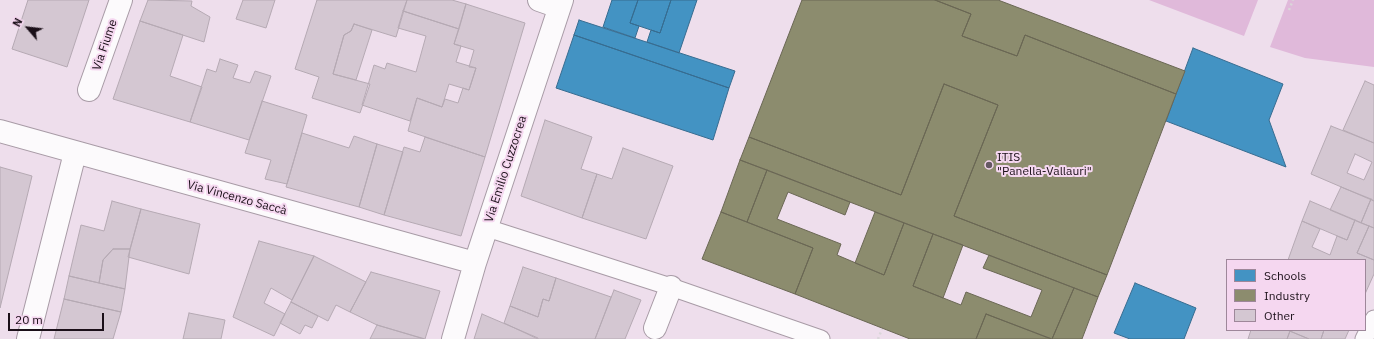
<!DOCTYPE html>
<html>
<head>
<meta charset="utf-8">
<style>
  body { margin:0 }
  #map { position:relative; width:1374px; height:339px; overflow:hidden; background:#eedeec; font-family:"IBM Plex Sans",sans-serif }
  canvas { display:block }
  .legend { position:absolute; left:1226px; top:259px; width:140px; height:72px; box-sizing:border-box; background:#f5d7f0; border:1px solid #9e879a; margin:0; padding:5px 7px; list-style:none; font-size:12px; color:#1b1019 }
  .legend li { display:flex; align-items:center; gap:8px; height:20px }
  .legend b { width:20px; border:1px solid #9e879a }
  .north { position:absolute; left:8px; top:8px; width:40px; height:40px; -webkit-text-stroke:3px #f5d7f0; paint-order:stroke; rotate:298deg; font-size:11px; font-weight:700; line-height:16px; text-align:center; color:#1b1019 }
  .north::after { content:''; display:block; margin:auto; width:14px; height:18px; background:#1b1019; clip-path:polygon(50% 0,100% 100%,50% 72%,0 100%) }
  .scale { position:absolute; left:8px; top:313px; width:96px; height:18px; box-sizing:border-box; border:2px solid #1b1019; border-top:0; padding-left:5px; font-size:12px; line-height:14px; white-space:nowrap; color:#1b1019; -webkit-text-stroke:3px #f5d7f0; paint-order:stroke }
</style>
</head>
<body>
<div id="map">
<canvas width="1374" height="339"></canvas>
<ul class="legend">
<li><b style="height:11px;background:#4393c3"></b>Schools</li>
<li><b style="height:11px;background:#8c8c6e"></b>Industry</li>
<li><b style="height:11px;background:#d4c7d2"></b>Other</li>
</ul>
<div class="north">N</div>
<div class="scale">20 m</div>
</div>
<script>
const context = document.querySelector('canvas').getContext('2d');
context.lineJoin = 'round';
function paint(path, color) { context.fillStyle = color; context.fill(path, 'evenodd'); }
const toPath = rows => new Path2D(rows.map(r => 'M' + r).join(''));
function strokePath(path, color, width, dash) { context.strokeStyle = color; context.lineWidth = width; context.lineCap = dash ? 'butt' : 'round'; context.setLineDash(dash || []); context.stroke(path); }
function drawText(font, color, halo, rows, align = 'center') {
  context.font = font + ' "IBM Plex Sans",sans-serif'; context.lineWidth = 4; context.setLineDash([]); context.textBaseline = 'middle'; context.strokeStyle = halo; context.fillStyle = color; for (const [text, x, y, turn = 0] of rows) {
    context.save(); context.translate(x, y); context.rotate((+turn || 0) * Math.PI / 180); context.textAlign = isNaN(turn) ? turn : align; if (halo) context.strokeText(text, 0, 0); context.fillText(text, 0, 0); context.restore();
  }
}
paint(toPath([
  [1149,0,1258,0,1244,36],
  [1288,0,1374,0,1374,67,1305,58,1270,47]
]), '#e0b9da');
const schools = toPath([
  [612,0,638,0,630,23,639,26,635,38,603,27,612,0],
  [638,0,671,0,660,33,630,23,638,0],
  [671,0,697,0,679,53,647,42,651,30,660,33,671,0],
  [579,20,735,71,729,88,574,35,579,20],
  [574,35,729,88,713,140,556,88,574,35],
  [1193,48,1283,84,1269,120,1286,167,1166,121,1193,48],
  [1135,283,1196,308,1184,339,1130,339,1114,333,1135,283]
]);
paint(schools, '#4393c3');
strokePath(schools, '#376c90', 1);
const industry = toPath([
  [802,0,935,0,971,14,962,36,1017,56,1025,35,1176,94,1107,275,954,216,998,105,944,84,901,195,749,137,802,0],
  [935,0,998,0,1185,71,1176,94,1025,35,1017,56,962,36,971,14,935,0],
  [944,84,998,105,954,216,1107,275,1098,297,740,160,749,137,901,195,944,84],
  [740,160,767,170,747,222,721,212,740,160],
  [767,170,850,202,845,215,788,192,777,219,841,244,837,255,884,275,904,223,933,234,913,286,961,305,966,292,1031,317,1042,290,983,268,989,255,1074,288,1052,339,986,314,976,339,910,339,795,294,813,248,747,222,767,170],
  [721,212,813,248,795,294,702,259,721,212],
  [875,212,904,223,884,275,855,263,875,212],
  [933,234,963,245,943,298,913,286,933,234],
  [1074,288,1098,297,1082,339,1052,339,1074,288],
  [986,314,1051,339,976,339,986,314]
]);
paint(industry, '#8c8c6e');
strokePath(industry, '#6a6754', 1);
const building = toPath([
  [28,0,89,0,67,67,12,49,28,0],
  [148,0,192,1,191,6,210,17,204,42,140,21,148,0],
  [243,0,275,0,266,28,236,19,243,0],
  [317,0,407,0,396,37,354,24,351,31,344,35,333,74,370,84,360,113,312,98,319,77,295,69,317,0],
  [407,0,452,0,466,4,459,29,403,11,407,0],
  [466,4,525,23,485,157,408,131,417,98,442,107,445,99,458,103,463,88,469,90,476,68,469,67,474,50,454,44,466,4],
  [403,11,459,29,454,44,461,46,456,62,476,68,469,90,449,84,442,107,417,98,410,121,362,105,374,65,385,69,387,63,416,72,426,36,398,28,403,11],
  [140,21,183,35,170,76,202,87,190,122,113,99,140,21],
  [354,24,372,30,356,80,333,74,344,35,351,31,354,24],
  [220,59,238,65,233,78,250,83,255,71,271,76,249,140,190,122,207,69,216,72,220,59],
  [1365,81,1374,85,1374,143,1343,130,1365,81],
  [262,101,307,115,287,184,265,179,271,160,245,153,262,101],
  [545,120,592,137,581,169,597,174,582,218,521,196,545,120],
  [1331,126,1374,143,1374,201,1311,174,1331,126],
  [1355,154,1372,162,1364,180,1347,173,1355,154],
  [302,133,349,148,354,136,377,144,359,207,286,187,302,133],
  [425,137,485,157,461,236,384,215,404,147,420,152,425,137],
  [377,144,403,152,384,215,359,207,377,144],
  [623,148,673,166,646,239,582,218,597,174,612,179,623,148],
  [0,167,32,176,0,308,0,167],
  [1341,187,1371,199,1361,223,1330,210,1341,187],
  [1371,199,1374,201,1374,228,1361,223,1371,199],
  [112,201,141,209,130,249,113,249,103,260,99,283,69,276,81,225,104,231,112,201],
  [1310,201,1355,220,1347,240,1302,221,1310,201],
  [141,209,200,224,189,274,128,257,141,209],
  [1355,220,1369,226,1357,253,1374,260,1374,274,1365,294,1365,260,1288,260,1302,221,1320,229,1312,247,1330,255,1337,236,1347,240,1355,220],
  [1369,226,1374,228,1374,260,1357,253,1369,226],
  [259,241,314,256,292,300,271,288,264,303,285,314,274,336,233,317,259,241],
  [113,249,130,249,125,289,99,283,103,260,113,249],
  [314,256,366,282,350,312,336,305,328,321,291,302,314,256],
  [523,267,556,278,549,301,543,299,538,317,510,306,523,267],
  [371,272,440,291,425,339,377,325,350,312,371,272],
  [69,276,125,289,121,312,64,299,69,276],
  [556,278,611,297,595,339,538,339,504,323,510,306,538,317,543,299,549,301,556,278],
  [614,290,641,300,625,339,595,339,614,290],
  [64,299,121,312,113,339,54,339,64,299],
  [291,302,318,316,312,328,305,325,300,334,280,323,291,302],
  [189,313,225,320,221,339,183,339,189,313],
  [482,314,538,338,538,339,474,339,482,314],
  [377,325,424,339,370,339,377,325],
  [1251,330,1287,330,1290,331,1287,339,1248,339,1251,330],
  [1287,330,1324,330,1321,339,1309,339,1287,330],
  [1324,330,1349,330,1345,339,1321,339,1324,330],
  [1290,331,1309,339,1287,339,1290,331]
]);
paint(building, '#d4c7d2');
strokePath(building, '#b5a9b3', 1);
const service = toPath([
  [487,228,671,287,821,339],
  [1364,339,1374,319]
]);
const pedestrian = toPath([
  [655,328,671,287]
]);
const minor = toPath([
  [539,0,559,7],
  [89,90,121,0],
  [0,131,475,263],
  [28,339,75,153],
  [453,339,475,263,562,0]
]);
strokePath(service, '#a89ba6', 19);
strokePath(pedestrian, '#a89ba6', 24);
strokePath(minor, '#a89ba6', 24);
strokePath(toPath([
  [1289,10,1293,0],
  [878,339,882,329]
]), '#dad6d9', 2.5, [2, 3]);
strokePath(service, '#fcfafc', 17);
strokePath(pedestrian, '#fcfafc', 22);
strokePath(minor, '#fcfafc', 22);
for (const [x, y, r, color] of [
  [989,165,4,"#655863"]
]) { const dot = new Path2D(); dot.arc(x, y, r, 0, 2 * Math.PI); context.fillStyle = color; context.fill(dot); strokePath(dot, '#f5d7f0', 1.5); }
drawText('12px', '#1b1019', '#f5d7f0', [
  ["Via Fiume",105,45,-71],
  ["Via Emilio Cuzzocrea",506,169,-72],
  ["Via Vincenzo Saccà",237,198,15]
]);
drawText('12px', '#1b1019', '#f5d7f0', [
  ["ITIS",997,158],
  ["\"Panella-Vallauri\"",997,172]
], 'left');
</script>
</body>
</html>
